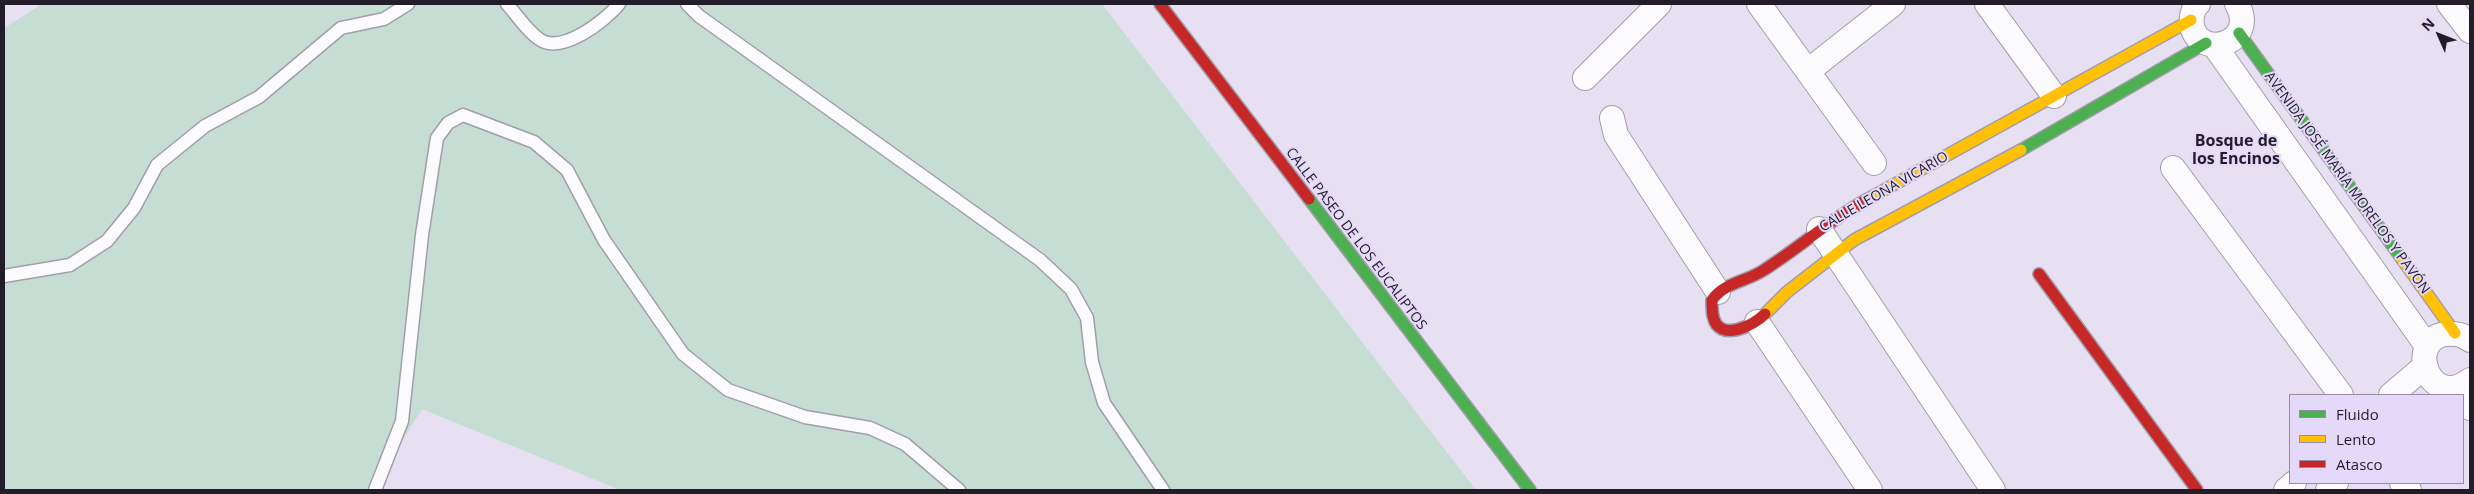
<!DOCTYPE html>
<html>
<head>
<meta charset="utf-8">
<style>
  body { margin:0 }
  #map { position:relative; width:2474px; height:494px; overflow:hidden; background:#e7e0f2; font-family:"Open Sans",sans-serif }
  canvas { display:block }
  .frame { position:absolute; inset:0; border:5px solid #221d29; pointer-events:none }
  .legend { position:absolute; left:2289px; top:394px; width:175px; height:90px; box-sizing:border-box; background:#e5d9f9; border:1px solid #978ea6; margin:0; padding:6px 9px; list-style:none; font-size:15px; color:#221d29 }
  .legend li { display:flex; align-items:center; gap:10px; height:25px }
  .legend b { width:25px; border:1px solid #978ea6 }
  .north { position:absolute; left:2414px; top:10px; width:50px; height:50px; -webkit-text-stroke:4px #e5d9f9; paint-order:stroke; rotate:314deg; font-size:14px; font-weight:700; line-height:20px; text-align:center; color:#221d29 }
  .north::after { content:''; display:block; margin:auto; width:18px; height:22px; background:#221d29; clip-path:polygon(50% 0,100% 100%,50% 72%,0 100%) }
</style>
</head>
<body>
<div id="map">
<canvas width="2474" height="494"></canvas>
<div class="frame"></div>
<ul class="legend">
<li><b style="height:6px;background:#4caf50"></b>Fluido</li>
<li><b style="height:6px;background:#ffc107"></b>Lento</li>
<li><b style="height:6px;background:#c62828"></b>Atasco</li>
</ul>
<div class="north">N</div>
</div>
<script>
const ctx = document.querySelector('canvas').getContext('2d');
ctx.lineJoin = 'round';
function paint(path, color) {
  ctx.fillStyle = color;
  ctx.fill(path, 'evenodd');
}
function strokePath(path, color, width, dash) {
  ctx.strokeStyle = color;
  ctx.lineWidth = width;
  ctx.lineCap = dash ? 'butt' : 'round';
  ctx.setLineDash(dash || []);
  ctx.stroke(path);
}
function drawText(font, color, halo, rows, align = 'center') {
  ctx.font = font + ' "Open Sans",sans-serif';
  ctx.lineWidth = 4;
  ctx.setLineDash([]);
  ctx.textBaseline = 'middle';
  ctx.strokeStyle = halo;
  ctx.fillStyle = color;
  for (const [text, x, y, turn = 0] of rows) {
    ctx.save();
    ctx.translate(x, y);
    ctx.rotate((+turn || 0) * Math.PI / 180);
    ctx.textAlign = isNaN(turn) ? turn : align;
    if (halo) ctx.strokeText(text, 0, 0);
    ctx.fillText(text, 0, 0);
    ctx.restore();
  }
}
paint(new Path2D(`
  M42 4H1102L1476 490H620L422 409 372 490H4V28Z`), '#c5ddd3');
const lane = new Path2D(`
  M507 4C517 15 527 31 539 39 561 55 604 22 619 4
  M687 4 699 16 1040 260 1071 289 1087 318 1092 362 1104 403 1163 490
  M4 276 70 265 107 241 134 208 157 165 205 126 259 97 341 28 384 19 408 4
  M375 490 402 421 422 235 437 138 448 123 463 115 534 142 567 170 604 240 683 354 728 390 805 417 870 428 905 444 959 490`);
const street = new Path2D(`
  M1759 4 1874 163
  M1987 4 2054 96
  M2198 4C2192 9 2191 19 2192 26 2200 61 2259 43 2237 4
  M2449 4 2470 31
  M2214 45 2427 346
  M1808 71 1893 4
  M1585 78 1659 4
  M1612 118 1616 135 1718 292
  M2173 168 2341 395
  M1819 229 1993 490
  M1757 322 1870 490
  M2470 340C2462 334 2455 333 2445 334 2405 341 2429 411 2470 380
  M2391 395 2424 367
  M2463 401 2470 408
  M2402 483 2409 490
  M2286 490 2294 483
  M2328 490 2336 483`);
const fast = new Path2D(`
  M2239 33 2402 259
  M2021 150 2206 43
  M1309 199 1530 490`);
const slow = new Path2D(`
  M1868 199 2191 20
  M2402 259 2455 333
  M1765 314 1787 292 1854 240 2021 150`);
const jam = new Path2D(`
  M1160 4 1309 199
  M2039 274 2197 490
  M1765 314C1754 325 1719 344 1713 316 1712 311 1712 305 1712 300 1725 282 1746 282 1764 270 1800 247 1831 219 1868 199`);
strokePath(lane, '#a39dab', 15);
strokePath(street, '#a39dab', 26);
strokePath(fast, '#a39dab', 14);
strokePath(slow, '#a39dab', 14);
strokePath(jam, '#a39dab', 14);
strokePath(lane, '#fbfafd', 12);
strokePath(street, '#fbfafd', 24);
strokePath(fast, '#4caf50', 11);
strokePath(slow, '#ffc107', 11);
strokePath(jam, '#c62828', 11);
drawText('14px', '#221d29', '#e5d9f9', [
  ["AVENIDA JOSÉ MARÍA MORELOS Y PAVÓN",2347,183,54],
  ["CALLE LEONA VICARIO",1884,192,-30],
  ["CALLE PASEO DE LOS EUCALIPTOS",1356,239,53]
]);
drawText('bold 16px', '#221d29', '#e5d9f9', [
  ["Bosque de",2236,141],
  ["los Encinos",2236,159]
]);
</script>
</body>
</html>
